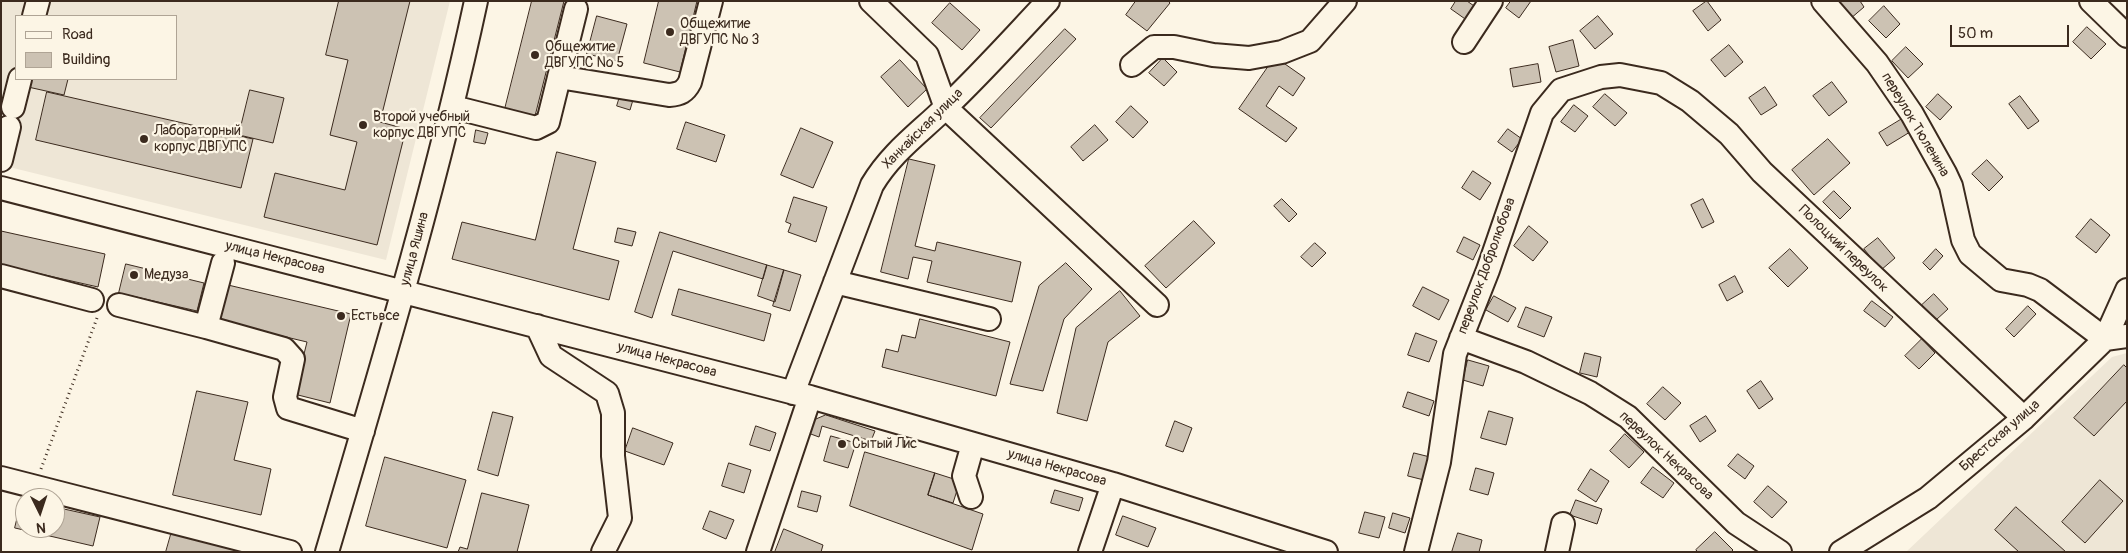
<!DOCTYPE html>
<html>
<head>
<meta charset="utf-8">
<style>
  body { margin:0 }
  #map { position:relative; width:2128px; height:553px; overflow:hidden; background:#fcf5e5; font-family:Pangolin,sans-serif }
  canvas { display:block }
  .frame { position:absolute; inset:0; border:2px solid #3b2a1e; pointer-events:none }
  .legend { position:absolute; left:15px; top:15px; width:162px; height:65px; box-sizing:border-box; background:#fcf5e5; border:1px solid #afa495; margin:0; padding:6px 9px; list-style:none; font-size:15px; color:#3b2a1e }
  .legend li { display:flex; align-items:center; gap:10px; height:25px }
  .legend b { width:25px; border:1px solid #afa495 }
  .north { position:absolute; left:15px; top:488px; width:50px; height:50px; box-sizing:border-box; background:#fcf5e5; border:1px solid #afa495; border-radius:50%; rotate:176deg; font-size:14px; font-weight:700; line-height:20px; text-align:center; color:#3b2a1e }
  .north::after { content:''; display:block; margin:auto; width:18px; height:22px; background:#3b2a1e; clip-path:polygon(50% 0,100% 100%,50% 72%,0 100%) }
  .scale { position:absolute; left:1950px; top:25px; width:119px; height:22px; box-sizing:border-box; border:2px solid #3b2a1e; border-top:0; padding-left:6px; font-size:15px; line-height:18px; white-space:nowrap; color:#3b2a1e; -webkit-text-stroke:4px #fcf5e5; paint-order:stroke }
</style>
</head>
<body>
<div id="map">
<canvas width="2128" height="553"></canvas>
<div class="frame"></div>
<ul class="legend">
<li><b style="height:6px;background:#fcf5e5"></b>Road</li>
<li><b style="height:14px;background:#ccc2b3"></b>Building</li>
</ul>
<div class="north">N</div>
<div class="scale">50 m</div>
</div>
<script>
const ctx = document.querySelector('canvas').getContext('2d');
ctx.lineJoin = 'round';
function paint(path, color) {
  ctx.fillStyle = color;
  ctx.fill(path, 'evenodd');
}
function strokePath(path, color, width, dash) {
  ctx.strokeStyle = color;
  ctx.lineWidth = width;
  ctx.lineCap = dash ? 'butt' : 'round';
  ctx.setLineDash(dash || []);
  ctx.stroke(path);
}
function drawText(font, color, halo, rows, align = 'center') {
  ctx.font = font + ' Pangolin,sans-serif';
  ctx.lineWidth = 4.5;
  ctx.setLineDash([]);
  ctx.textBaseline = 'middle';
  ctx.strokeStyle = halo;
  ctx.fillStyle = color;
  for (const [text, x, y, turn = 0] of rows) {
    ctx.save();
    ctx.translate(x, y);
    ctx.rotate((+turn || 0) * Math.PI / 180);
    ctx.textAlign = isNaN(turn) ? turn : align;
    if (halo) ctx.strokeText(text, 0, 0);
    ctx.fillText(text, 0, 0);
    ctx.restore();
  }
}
paint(new Path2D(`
  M1 1H450L386 260 1 165ZM16 16H176V79H16Z
  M2127 353V552H1906L2112 357Z`), '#eee6d6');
const building = new Path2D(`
  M339 1H410L380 122 406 129 377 245 264 217 275 173 345 190 357 142 330 135 348 60 326 55Z
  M532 1H564L535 116 505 109Z
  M659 1H697L680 72 644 63Z
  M1136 1H1168L1170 3 1147 31 1126 15Z
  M1456 1H1467L1477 8 1468 21 1451 9Z
  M1511 1H1531L1519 18 1506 8Z
  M1707 1 1721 20 1708 31 1693 11Z
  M1840 1H1860L1864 7 1850 19 1837 4Z
  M950 3 980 30 962 50 932 23Z
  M1884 6 1900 24 1886 38 1869 21Z
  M597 16 627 24 617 61 587 54Z
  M1598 16 1613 34 1595 49 1580 31Z
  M2087 27 2106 44 2091 59 2073 42Z
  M1065 29 1076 39 991 128 980 118Z
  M1573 40 1579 66 1556 72 1549 47Z
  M1729 45 1743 62 1725 77 1711 60Z
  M1906 47 1923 64 1908 78 1892 61Z
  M1275 57 1305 78 1293 96 1279 86 1266 106 1297 128 1286 142 1239 109Z
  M1163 58 1177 72 1164 86 1149 73Z
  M900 60 927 89 908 107 881 77Z
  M1538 64 1541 82 1513 87 1510 69Z
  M30 79H68L64 95 28 87Z
  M1832 82 1847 102 1829 116 1813 96Z
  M1765 87 1777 105 1761 115 1749 98Z
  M250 90 284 98 273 143 239 135Z
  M622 90 635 93 630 110 617 106Z
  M47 92 253 139 241 188 36 140Z
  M1605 94 1627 113 1615 126 1593 107Z
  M1938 94 1952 107 1940 120 1926 107Z
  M2020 96 2039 121 2028 129 2009 104Z
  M1574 105 1588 116 1575 132 1561 122Z
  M1131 106 1148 122 1133 138 1116 122Z
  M1902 119 1910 132 1887 146 1879 133Z
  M686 122 725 135 716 162 677 149Z
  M1095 125 1108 140 1083 161 1071 147Z
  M801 128 833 142 813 188 781 175Z
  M1508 129 1522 139 1512 152 1498 142Z
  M476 130 488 133 485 144 474 142Z
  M1828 139 1850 163 1814 195 1792 170Z
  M557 152 596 162 573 249 619 261 609 300 452 259 462 222 535 240Z
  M909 159 935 165 915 246 935 251 937 242 1021 262 1012 302 927 282 932 261 913 257 908 279 881 272Z
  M1987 160 2003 177 1989 191 1972 174Z
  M1473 171 1491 183 1480 200 1462 188Z
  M1834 191 1851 208 1840 219 1823 202Z
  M794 197 827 207 816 242 788 232 791 224 786 222Z
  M1282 199 1297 214 1289 222 1274 206Z
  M1703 199 1714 222 1702 228 1691 205Z
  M2091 219 2110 235 2096 253 2076 237Z
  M1194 221 1215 243 1166 288 1145 266Z
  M1529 226 1548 242 1533 261 1514 246Z
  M618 228 636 232 632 246 615 242Z
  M1 231 105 254 98 287 1 265Z
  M660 232 767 265 763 279 673 251 652 318 635 312Z
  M1464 237 1480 245 1473 260 1457 252Z
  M1878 238 1895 258 1881 270 1864 249Z
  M1315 243 1326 253 1312 267 1301 257Z
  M1790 249 1808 268 1788 287 1769 268Z
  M1936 249 1943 256 1930 270 1923 263Z
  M1066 263 1092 289 1064 319 1043 391 1010 384 1039 286Z
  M126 264 204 283 197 311 119 293Z
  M767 265 784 270 775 302 758 296Z
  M784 270 801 275 790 311 773 306Z
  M1735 276 1743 292 1727 301 1719 285Z
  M228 285 351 314 330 403 294 394 307 342 219 321Z
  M1423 287 1449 300 1439 320 1413 306Z
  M679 289 771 314 764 341 672 315Z
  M1120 291 1140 316 1108 342 1087 421 1057 413 1076 328Z
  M1934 294 1948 309 1936 320 1922 305Z
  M1494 296 1516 308 1508 322 1486 310Z
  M1872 301 1893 317 1885 327 1864 311Z
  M2028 306 2036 314 2014 337 2006 329Z
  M1526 307 1552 317 1544 337 1518 327Z
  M920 319 1010 342 996 396 882 367 886 349 898 352 902 335 915 338Z
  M1416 333 1437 341 1429 362 1408 355Z
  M1922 339 1935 353 1919 369 1905 356Z
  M1585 353 1601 357 1597 377 1580 373Z
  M1468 360 1489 366 1483 386 1463 380Z
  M2124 365 2127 368V401L2094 436 2074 418Z
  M1761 381 1773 399 1759 409 1747 391Z
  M1663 387 1681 403 1665 420 1647 404Z
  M197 391 248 402 234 460 271 469 261 515 173 495Z
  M1408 392 1434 401 1429 416 1403 407Z
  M1489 411 1513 418 1506 445 1481 438Z
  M493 412 513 417 498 476 478 470Z
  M826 415 875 431 871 441 822 426 819 437 808 433 812 421Z
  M1706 416 1716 431 1700 442 1690 426Z
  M1175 421 1192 428 1183 452 1166 446Z
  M756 426 776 433 770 451 750 445Z
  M633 428 673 443 664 465 625 451Z
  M1625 434 1644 452 1629 468 1610 451Z
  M831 436 856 443 848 468 824 461Z
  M865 452 935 473 928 495 983 514 972 550 850 506Z
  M1414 453 1430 457 1424 480 1408 476Z
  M1738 454 1754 466 1745 479 1728 466Z
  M385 457 466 480 447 548 366 526Z
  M729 463 751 470 744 493 722 486Z
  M1653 467 1674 483 1663 498 1641 483Z
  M1476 468 1494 473 1488 495 1470 490Z
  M1591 469 1609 481 1596 502 1578 490Z
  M935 473 960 481 953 503 928 495Z
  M2100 480 2123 501 2085 543 2062 522Z
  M1768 486 1787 502 1772 518 1754 502Z
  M1055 490 1083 498 1079 511 1051 503Z
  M802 491 821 496 817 512 798 507Z
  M482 493 529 505 517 552H458L460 547 467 549Z
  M22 499 25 500V528H55V507L100 517 93 546 15 528Z
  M1576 500 1602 509 1597 524 1570 515Z
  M2016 507 2066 552H2019L1995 530Z
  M710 511 734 520 726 539 703 529Z
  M1365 512 1385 517 1379 538 1359 533Z
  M1393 513 1410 518 1405 533 1389 528Z
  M1123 516 1156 528 1148 547 1116 535Z
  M784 529 823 545 821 552H775Z
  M172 531 254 552H166Z
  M1715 532 1733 550 1731 552H1698L1696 550Z
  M1458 533 1482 540 1479 552H1452Z`);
paint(building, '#ccc2b3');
strokePath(building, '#3b2a1e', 1);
const minor = new Path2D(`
  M871 1 927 55 946 108 1157 305
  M1823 1 1877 63 1912 114 1945 173 1951 186 1963 240 1970 254 2001 280 2028 285 2040 290 2105 339 2127 336
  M2091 1 2127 36
  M34 16 38 1
  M1464 42 1491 1
  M1132 65 1154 47H1174L1213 55 1249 58 1282 52 1310 41 1345 1
  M559 77 669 95C680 94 685 92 690 82L711 1
  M13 107 20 79
  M453 107 536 128 548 122 576 9
  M1 160 9 127
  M1 188 810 397 1113 484 1326 552
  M1 276 92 300
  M835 282 989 319
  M119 305 206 327 223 263
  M537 326 551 356 607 393 613 413V456L620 518 603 552
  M206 327 284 349 293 359 285 397 288 408 363 431
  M1461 338 1526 362 1590 393 1628 417 1736 523 1780 552
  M793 393 872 185C891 153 918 134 945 108 981 74 1014 37 1048 1
  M1 478 290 552
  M971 497 964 476 973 444
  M327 552C381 369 436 187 476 1
  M758 552 810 397
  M1090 552 1113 484
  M1416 552 1439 462 1455 354 1488 270 1542 113 1561 90 1601 77 1620 75 1661 83 1690 101 1729 134 1762 172 2024 418
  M1557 552 1563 524
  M1841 552 1928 498 2024 418 2105 339 2127 290`);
strokePath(minor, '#3b2a1e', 26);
strokePath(new Path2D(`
  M41 469 97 318`), '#3b2a1e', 3, [1, 4]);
strokePath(minor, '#fcf5e5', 22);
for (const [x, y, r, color] of [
  [670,32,5,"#3b2a1e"],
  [535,55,5,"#3b2a1e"],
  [363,125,5,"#3b2a1e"],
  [144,139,5,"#3b2a1e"],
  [134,275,5,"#3b2a1e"],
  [341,316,5,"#3b2a1e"],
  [842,444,5,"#3b2a1e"]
]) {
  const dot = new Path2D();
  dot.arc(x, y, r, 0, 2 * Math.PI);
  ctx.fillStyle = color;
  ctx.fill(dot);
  strokePath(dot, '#fcf5e5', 2);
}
drawText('14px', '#3b2a1e', '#fcf5e5', [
  ["Общежитие",680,24],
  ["ДВГУПС № 3",680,40],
  ["Общежитие",545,47],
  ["ДВГУПС № 5",545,63],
  ["Второй учебный",373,117],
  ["корпус ДВГУПС",373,133],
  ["Лабораторный",154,131],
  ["корпус ДВГУПС",154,147],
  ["Медуза",144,275],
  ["Естьвсе",351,316],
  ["Сытый Лис",852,444]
], 'left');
drawText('14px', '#3b2a1e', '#fcf5e5', [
  ["переулок Тюленина",1915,125,59],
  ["Ханкайская улица",923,129,-45],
  ["улица Яшина",415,249,-75],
  ["Полоцкий переулок",1843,249,44],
  ["улица Некрасова",275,258,14],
  ["переулок Добролюбова",1487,266,-70],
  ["улица Некрасова",667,360,15],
  ["Брестская улица",2000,436,-41],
  ["переулок Некрасова",1666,456,43],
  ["улица Некрасова",1057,468,16]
]);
</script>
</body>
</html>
